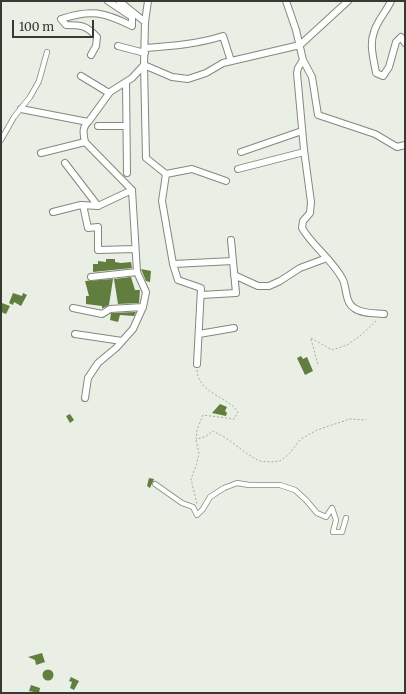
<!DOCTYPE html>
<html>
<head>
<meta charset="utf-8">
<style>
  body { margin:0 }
  #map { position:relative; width:406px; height:694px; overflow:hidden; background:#e9efe4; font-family:Merriweather,serif }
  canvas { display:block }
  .frame { position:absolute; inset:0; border:2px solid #363934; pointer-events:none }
  .scale { position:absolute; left:12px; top:20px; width:82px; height:18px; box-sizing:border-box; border:2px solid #363934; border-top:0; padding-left:5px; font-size:12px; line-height:14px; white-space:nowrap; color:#363934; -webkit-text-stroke:3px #e9efe4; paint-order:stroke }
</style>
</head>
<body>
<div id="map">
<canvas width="406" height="694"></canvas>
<div class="frame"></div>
<div class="scale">100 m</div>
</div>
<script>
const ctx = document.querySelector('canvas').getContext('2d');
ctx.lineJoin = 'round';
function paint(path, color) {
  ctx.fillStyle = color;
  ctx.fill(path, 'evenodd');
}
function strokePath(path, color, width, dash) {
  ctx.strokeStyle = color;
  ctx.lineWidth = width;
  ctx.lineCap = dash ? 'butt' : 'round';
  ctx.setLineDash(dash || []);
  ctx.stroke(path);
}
paint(new Path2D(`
  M106 259H115V262L121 263 131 262 132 268 93 272V264H98V261L106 262Z
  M141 269 151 271 150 282 146 281Z
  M131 277 135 290H140L139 303 118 304 114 279Z
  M113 279 109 305 103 308H102V306L86 304V296H89L85 281Z
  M13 293 22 296 23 293 27 295 21 306 14 302 13 305 9 303Z
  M2 303 10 306 6 314 1 312Z
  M136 312 134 316 120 315 118 322 110 320 111 313Z
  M301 356 303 359 307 357 313 371 305 375 297 358Z
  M220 404 227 407 225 411 227 413 226 416 212 413Z
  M70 414 74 420 70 423 66 416Z
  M149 478 154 479 150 488 147 486Z
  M42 653 45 662 36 665 35 660 28 657Z
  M42.5 675a5.5 5.5 0 1 1 11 0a5.5 5.5 0 1 1-11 0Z
  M71 677 79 681 74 690 70 688 72 682 69 681Z
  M31 685 40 688 39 693 29 691Z`), '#617e3f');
const pedestrian = new Path2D(`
  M1 140 14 117 30 97 39 81 47 52
  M155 484 182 503 193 507 197 515 203 509 210 497 224 488 237 483 249 485H280L295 490 306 500 317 513 326 517 332 508 336 520 333 532H342L346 518`);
const minor = new Path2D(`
  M119 1 145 22
  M286 1 296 30 303 60 298 68 297 73 304 150 311 202 310 213 303 221 302 228C313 247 333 260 343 280 347 289 345 302 354 308 362 314 374 313 384 314
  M391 1C386 12 377 21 374 32 369 45 374 60 376 73L383 76 389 67 396 42 401 37 405 43
  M118 46 145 53
  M145 48C171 46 198 44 223 36L231 61
  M91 55 96 46 97 37C86 25 81 25 66 25L61 19C91 9 104 12 132 26V17L108 1
  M303 60 312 77 318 115 375 134 397 147 405 145
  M81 76 109 93
  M126 82 127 173
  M21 109 88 122
  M98 126H126
  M241 152 302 131
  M41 153 85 142
  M65 163 98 206 132 190
  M238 169 304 152
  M166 174 192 169 226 181
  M83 205 88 228 98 227V250L135 249
  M53 212 81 205 98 206
  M173 264 233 261
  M234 275 258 286H269L280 281 300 268 327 258
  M91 277 137 272
  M201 295 236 293 231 240
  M73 308 102 314 110 309 143 307
  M75 334 122 341
  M199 334 234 328
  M197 364 201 288 178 280 173 264 162 201 166 174 146 158 144 65 172 77 188 79 206 73 223 63 300 45 348 1
  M85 398 88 378 98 363 116 348 133 329 143 307 146 292 137 272 132 190 85 142C83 133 82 127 89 121L110 92 132 78 144 65 145 22 148 1`);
strokePath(pedestrian, '#82887e', 6);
strokePath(minor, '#82887e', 8);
strokePath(new Path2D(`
  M311 338 332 350 347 345 360 336 377 320
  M311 339 318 365
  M197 370C198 393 227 396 238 412L234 419 203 415 197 430 196 439 205 437 213 431 226 438 249 455 259 461 270 462 280 461 288 455 301 439 317 430 350 419 366 420
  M196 440 199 453 196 466 191 479 197 504`), '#a7aca4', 1, [2, 2]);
strokePath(pedestrian, '#fff', 4.5);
strokePath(minor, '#fff', 6);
</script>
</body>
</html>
